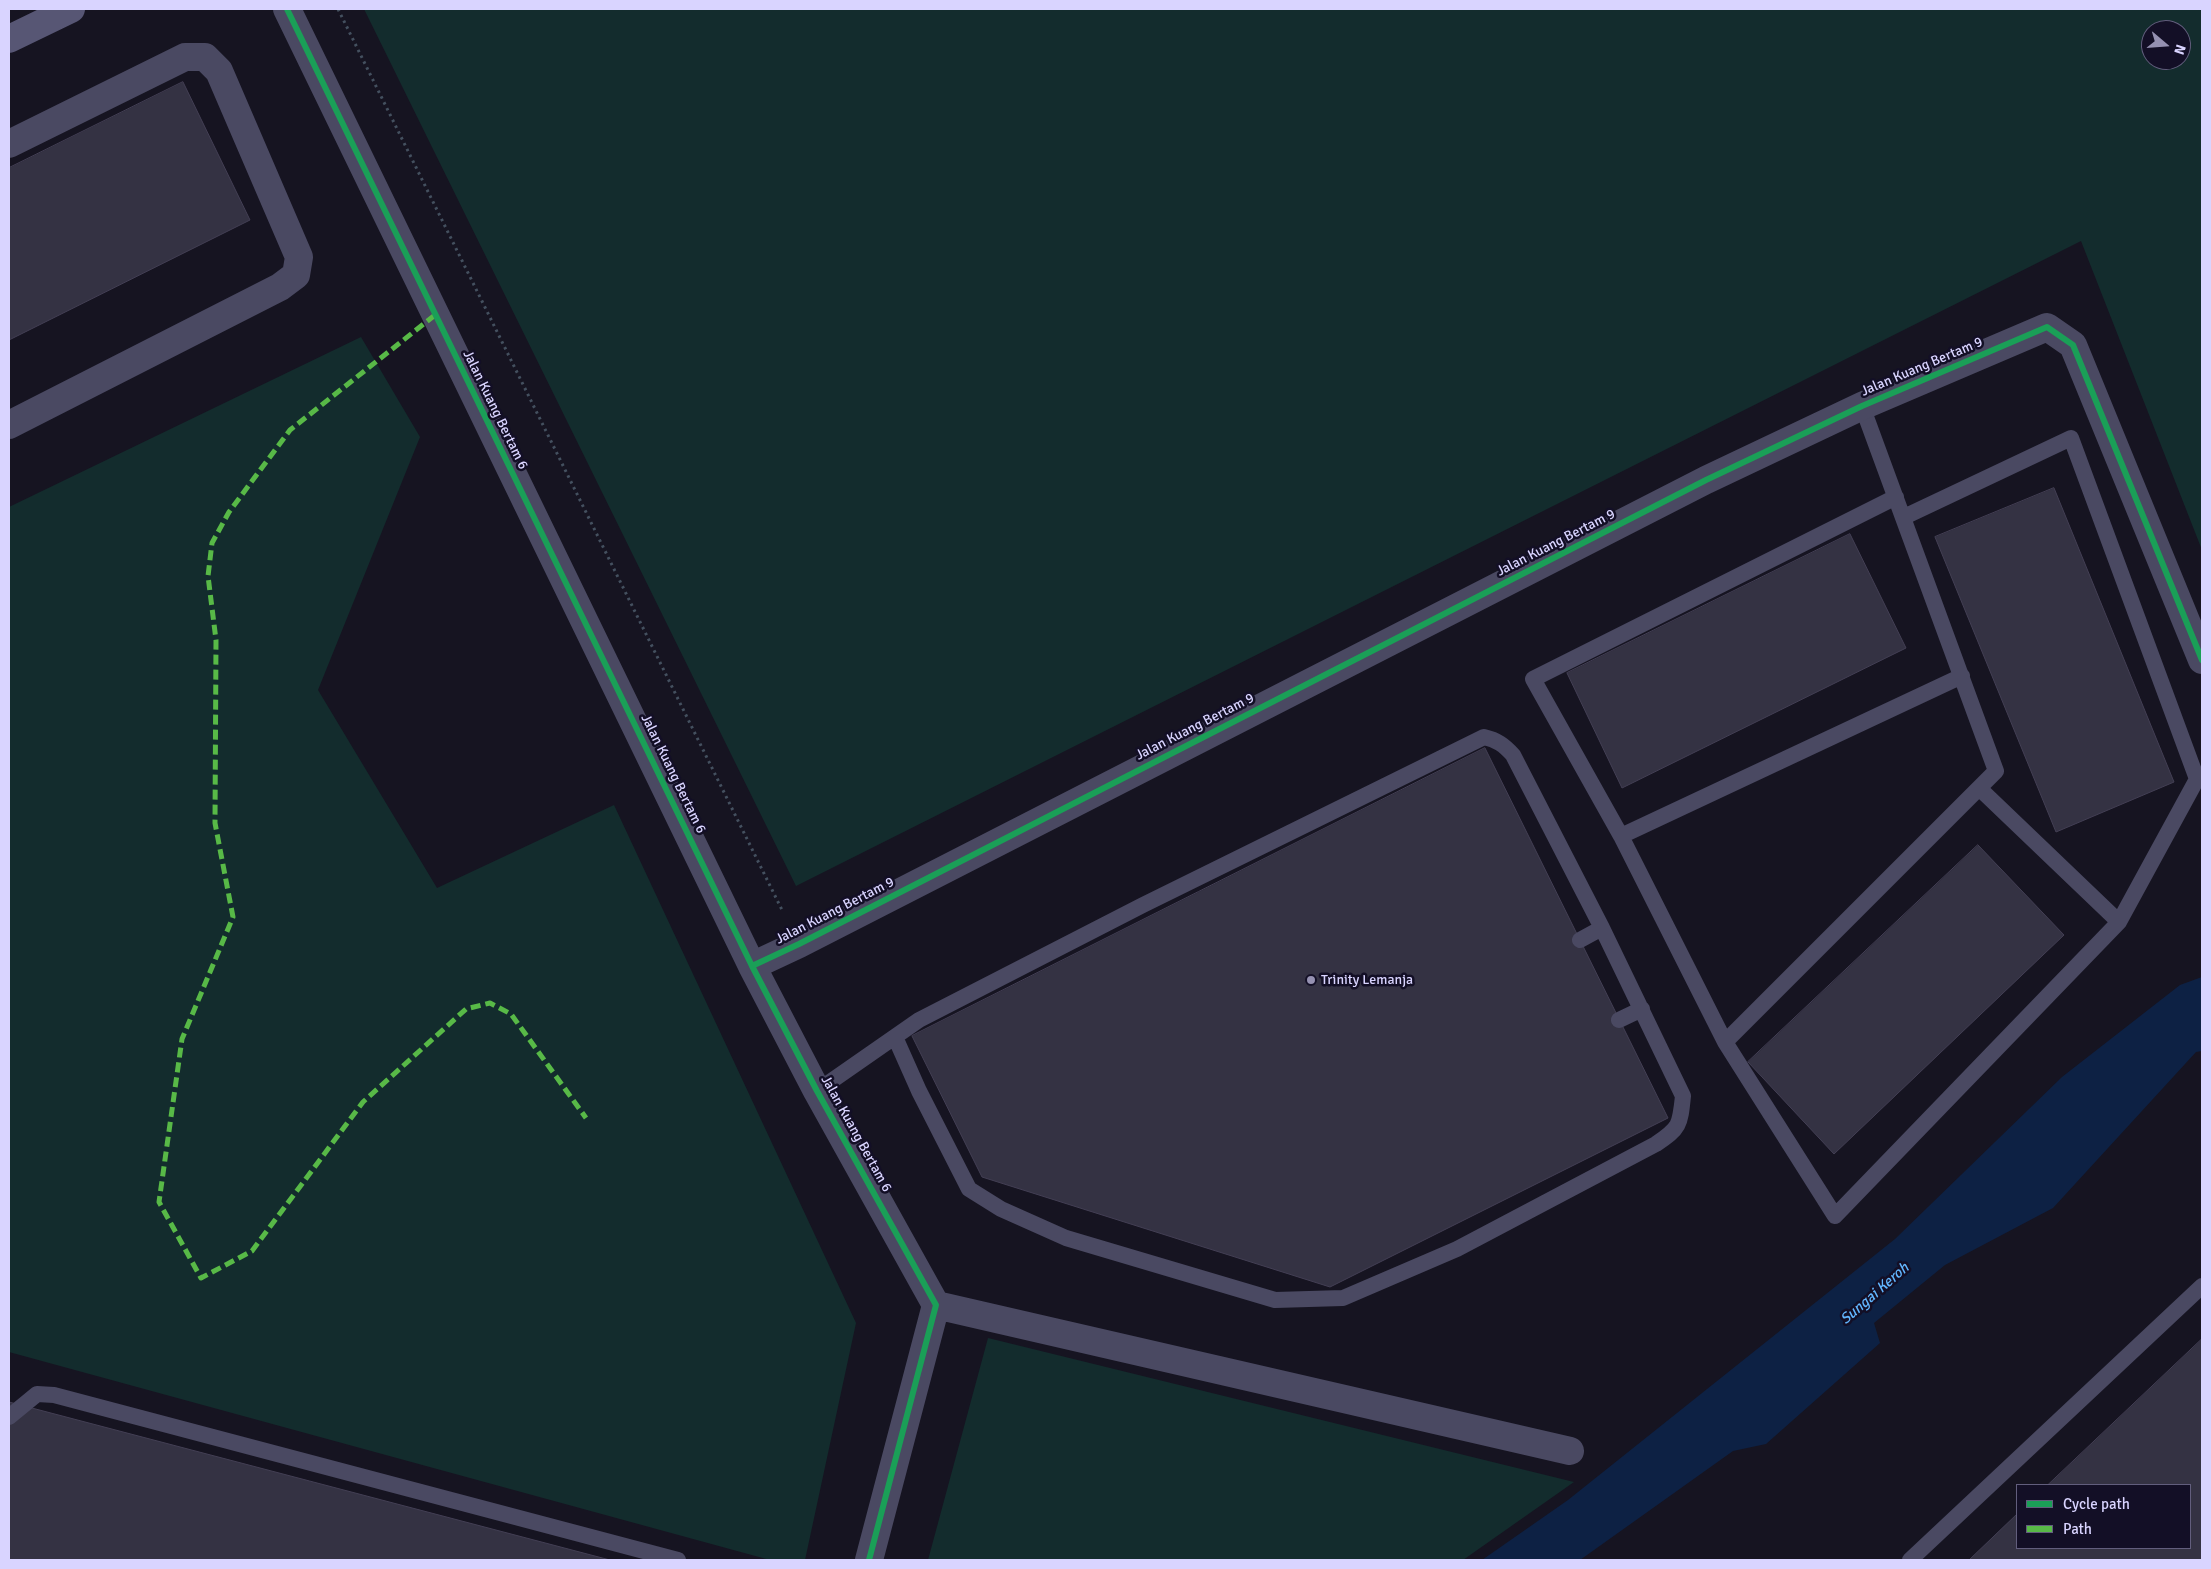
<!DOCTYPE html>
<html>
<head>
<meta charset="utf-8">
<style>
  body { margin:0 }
  #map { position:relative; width:2211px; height:1569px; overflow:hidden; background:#161421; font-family:Signika,sans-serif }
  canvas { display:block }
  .frame { position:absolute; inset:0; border:10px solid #d9d4ff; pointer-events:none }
  .legend { position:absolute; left:2016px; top:1484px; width:175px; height:65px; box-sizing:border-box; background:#130f26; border:1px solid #625e7d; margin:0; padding:6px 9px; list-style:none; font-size:15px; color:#d9d4ff }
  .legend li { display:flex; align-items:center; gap:10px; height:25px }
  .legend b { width:25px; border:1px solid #625e7d }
  .north { position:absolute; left:2141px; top:20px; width:50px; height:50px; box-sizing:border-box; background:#130f26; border:1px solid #625e7d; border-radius:50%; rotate:108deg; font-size:14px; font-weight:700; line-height:20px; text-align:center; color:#d9d4ff }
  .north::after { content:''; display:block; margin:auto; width:18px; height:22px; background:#9591b1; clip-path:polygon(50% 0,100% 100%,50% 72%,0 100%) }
</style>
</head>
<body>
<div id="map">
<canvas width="2211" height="1569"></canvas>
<div class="frame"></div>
<ul class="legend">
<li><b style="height:6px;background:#1a9f57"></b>Cycle path</li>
<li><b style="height:6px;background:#58b947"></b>Path</li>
</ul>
<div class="north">N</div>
</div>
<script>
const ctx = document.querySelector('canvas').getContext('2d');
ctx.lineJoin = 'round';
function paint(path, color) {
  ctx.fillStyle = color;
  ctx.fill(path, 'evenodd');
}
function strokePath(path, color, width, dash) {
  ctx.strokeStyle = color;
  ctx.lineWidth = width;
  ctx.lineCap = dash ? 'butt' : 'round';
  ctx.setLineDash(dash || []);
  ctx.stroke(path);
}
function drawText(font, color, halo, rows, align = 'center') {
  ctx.font = font + ' Signika,sans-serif';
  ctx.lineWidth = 5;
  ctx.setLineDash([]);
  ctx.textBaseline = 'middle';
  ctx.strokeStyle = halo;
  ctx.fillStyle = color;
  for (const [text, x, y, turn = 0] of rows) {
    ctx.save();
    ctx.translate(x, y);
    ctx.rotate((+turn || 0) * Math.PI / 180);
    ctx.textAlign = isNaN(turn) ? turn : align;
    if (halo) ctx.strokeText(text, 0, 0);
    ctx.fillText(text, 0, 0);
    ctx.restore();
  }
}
paint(new Path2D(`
  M364 9H2202V550L2081 241 796 886ZM2151 30H2181V60H2151Z
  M361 337 420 437 318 690 437 888 614 805 856 1323 805 1560H770L9 1352V507Z
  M988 1338 1574 1482 1463 1560H928Z`), '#132c2d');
paint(new Path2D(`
  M2202 977V1051L2196 1052 2053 1208 1945 1265 1874 1323 1880 1343 1766 1444 1733 1451 1580 1560H1482L1568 1500 1895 1239 2062 1077 2180 985Z`), '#0d2144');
const building = new Path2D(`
  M183 82 250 220 9 340V168Z
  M2054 488 2174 782 2056 832 1935 537Z
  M1850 534 1906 648 1622 788 1567 673Z
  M1485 748 1668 1118 1330 1287 982 1177 912 1036Z
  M1978 845 2064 935 1834 1154 1748 1062Z
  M2202 1339V1560H1969L2017 1514V1548H2190V1485H2048Z
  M9 1402 610 1560H9Z`);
paint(building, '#343243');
strokePath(building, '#433f54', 1);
strokePath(new Path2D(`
  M338 9 783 912`), '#44505f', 3, [2.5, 4]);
strokePath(new Path2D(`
  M1896 497 1533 679 1621 836 1725 1042 1835 1216 2119 922 2197 779 2071 438 1904 517
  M1979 788 2119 922
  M1621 836 1962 676
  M1580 940 1602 928
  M1619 1020 1642 1009
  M1725 1042 1996 771 1862 406
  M817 1091 919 1020 1143 905 1484 737C1497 740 1504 745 1513 755L1602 928 1683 1096C1680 1125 1680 1128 1656 1144L1457 1249 1343 1298 1275 1300 1066 1238 1001 1209 969 1189 919 1091 895 1037
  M9 1417 37 1394 54 1395 678 1560
  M1910 1560 2202 1286`), '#4a4962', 16);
strokePath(new Path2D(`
  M287 9 752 966 817 1091 936 1305 869 1560
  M9 144 185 57H205L219 71 299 257 296 275 280 287 9 425
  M752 966 799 944 1706 480 1862 406 2047 327 2073 345 2202 660
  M936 1305 1570 1451`), '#4a4962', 28);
strokePath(new Path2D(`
  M9 39 71 9`), '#575674', 28);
strokePath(new Path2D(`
  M435 315 290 430 229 512 212 543 208 576 216 640 215 823 233 917 182 1039 159 1202 201 1278 252 1251 363 1102 466 1009 490 1003 511 1014 586 1118`), '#58b947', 5, [10, 5]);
strokePath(new Path2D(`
  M287 9 752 966 817 1091 936 1305 869 1560
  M752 966 799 944 1706 480 1862 406 2047 327 2073 345 2202 660`), '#1a9f57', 6);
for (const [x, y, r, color] of [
  [1311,980,5,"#9591b1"]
]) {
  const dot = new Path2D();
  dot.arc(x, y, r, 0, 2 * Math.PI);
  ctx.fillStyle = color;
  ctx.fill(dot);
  strokePath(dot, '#130f26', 2);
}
drawText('14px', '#d9d4ff', '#130f26', [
  ["Jalan Kuang Bertam 9",1922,367,-23],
  ["Jalan Kuang Bertam 6",495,410,64],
  ["Jalan Kuang Bertam 9",1556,543,-27],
  ["Jalan Kuang Bertam 9",1195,727,-27],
  ["Jalan Kuang Bertam 6",673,774,64],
  ["Jalan Kuang Bertam 9",835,911,-27],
  ["Jalan Kuang Bertam 6",856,1134,61]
]);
drawText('14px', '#d9d4ff', '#130f26', [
  ["Trinity Lemanja",1321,980]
], 'left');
drawText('italic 15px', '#62b6ff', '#130f26', [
  ["Sungai Keroh",1875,1294,-41]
]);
</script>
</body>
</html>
